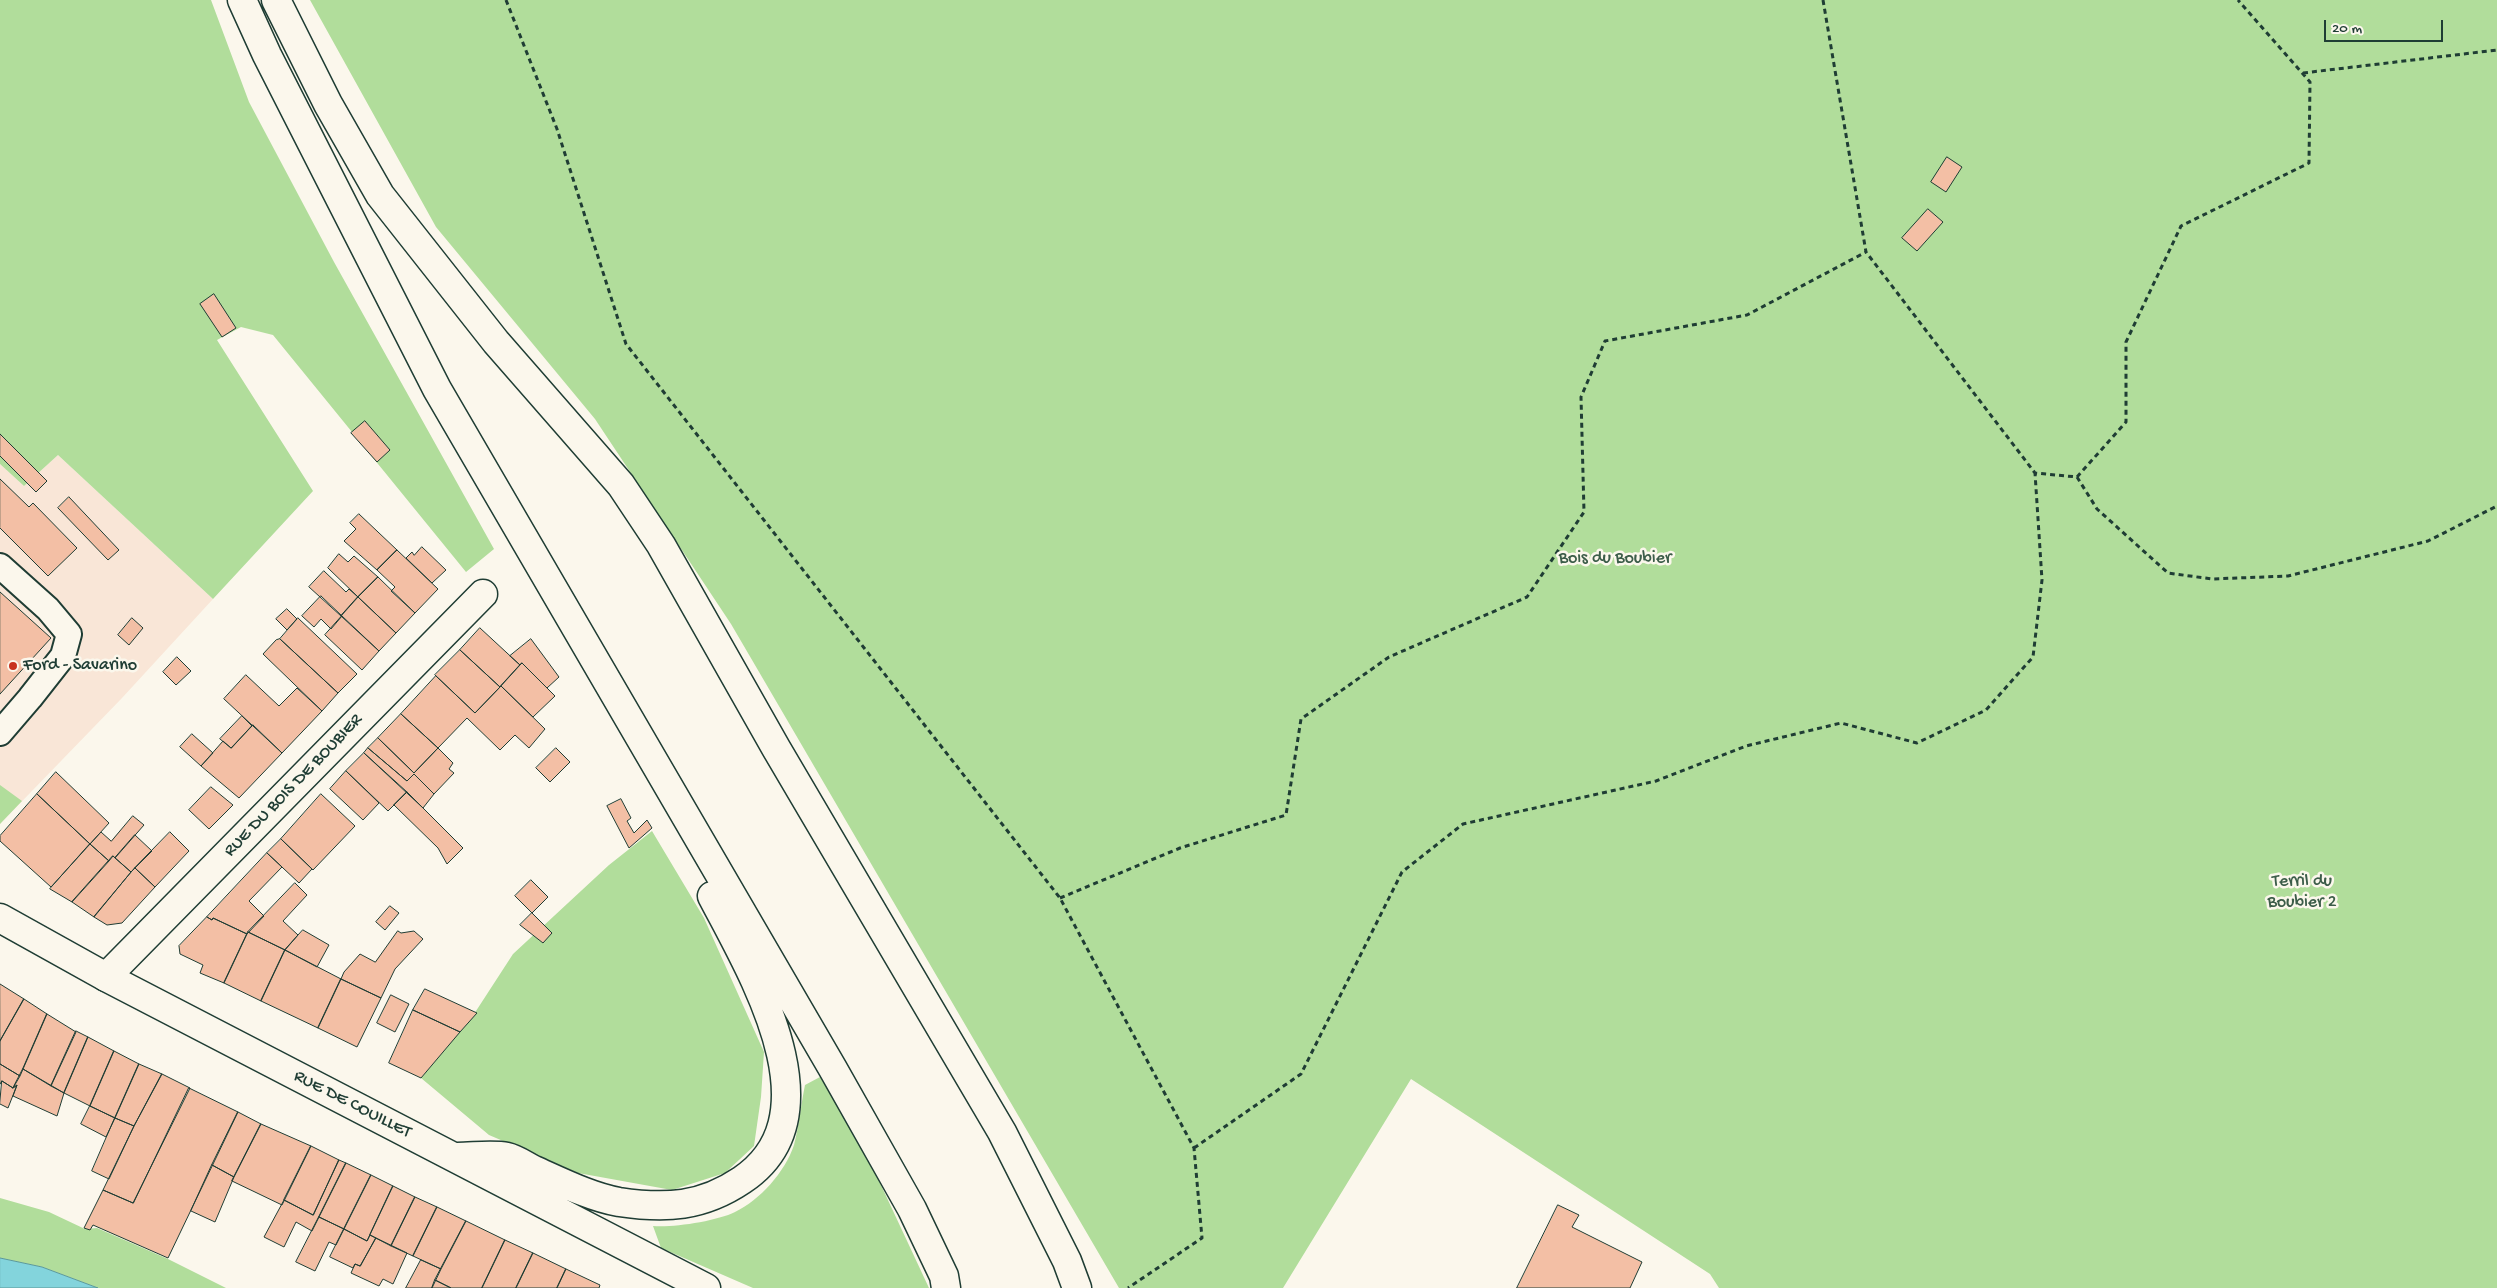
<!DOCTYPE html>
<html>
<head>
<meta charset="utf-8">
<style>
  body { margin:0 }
  #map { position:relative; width:2497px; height:1288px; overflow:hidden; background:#fbf7ec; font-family:"Gochi Hand",sans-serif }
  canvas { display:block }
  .scale { position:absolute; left:2324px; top:20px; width:119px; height:22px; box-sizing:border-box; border:2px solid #1f3d34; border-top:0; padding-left:6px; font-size:15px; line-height:18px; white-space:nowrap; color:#1f3d34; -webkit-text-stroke:4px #fbf7ec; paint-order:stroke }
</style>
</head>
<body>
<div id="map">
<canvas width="2497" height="1288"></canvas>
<div class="scale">20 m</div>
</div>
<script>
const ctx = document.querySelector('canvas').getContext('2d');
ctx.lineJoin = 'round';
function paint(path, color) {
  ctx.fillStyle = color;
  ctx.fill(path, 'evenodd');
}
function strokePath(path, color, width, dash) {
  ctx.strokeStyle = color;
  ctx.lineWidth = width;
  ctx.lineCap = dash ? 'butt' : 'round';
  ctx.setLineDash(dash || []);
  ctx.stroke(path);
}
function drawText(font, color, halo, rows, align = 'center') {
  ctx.font = font + ' "Gochi Hand",sans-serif';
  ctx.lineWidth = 5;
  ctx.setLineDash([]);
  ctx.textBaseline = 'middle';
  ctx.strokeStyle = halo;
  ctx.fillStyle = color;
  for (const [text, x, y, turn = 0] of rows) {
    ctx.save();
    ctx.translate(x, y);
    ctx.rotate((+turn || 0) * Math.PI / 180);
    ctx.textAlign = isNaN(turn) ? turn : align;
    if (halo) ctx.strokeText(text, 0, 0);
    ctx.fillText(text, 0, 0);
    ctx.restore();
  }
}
paint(new Path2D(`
  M58 455 213 599 122 698 0 824V464L24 486Z`), '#f9e6d7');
paint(new Path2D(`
  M0 0H211L249 102 334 262 494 549 466 572 273 335 241 327 217 340 313 491 213 599 58 455 24 486 0 464Z
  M310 0H2497V1288H1719L1710 1274 1411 1079 1283 1288H1119L731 624 595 419 436 227Z
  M0 785 22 801 0 824Z
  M652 831 704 918 764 1052 761 1097 754 1146 725 1173 672 1190 578 1173 489 1135 421 1078 476 1011 513 954 609 865Z
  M820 1077 866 1153 929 1288H753L661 1248 653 1226C672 1228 717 1221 735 1212 760 1200 785 1172 794 1145 799 1126 801 1104 805 1085Z
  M0 1198 49 1212 85 1229 97 1228 168 1259 226 1288H98L42 1267 0 1258Z`), '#b1dd9b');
const water = new Path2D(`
  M0 1258 42 1267 98 1288H0Z`);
paint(water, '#83d4dc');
strokePath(water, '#5b9899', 1);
const building = new Path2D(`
  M1947 157 1962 167 1946 192 1931 182Z
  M1928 209 1943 222 1917 251 1902 238Z
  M214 294 236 328 222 337 200 304Z
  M365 421 390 450 377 462 351 433Z
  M0 434 47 481 36 492 0 456Z
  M0 479 29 507 33 503 77 548 48 576 0 528Z
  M69 497 119 550 108 560 58 508Z
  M359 514 397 550 377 570 344 541 356 529 350 523Z
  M422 547 446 570 432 583 406 558 412 552 414 555Z
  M397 550 438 589 415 613 391 591 395 587 377 570Z
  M339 554 348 562 354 556 378 577 358 597 328 568Z
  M324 571 346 592 349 589 358 597 341 616 309 587Z
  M378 577 415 613 396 633 358 597Z
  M0 592 51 638 0 694Z
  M321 596 342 616 331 629 321 619 314 627 302 616Z
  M358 597 396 633 379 651 341 616Z
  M287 609 297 619 287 630 276 619Z
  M342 616 379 651 362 670 325 635Z
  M132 618 143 628 129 645 118 635Z
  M298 618 357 674 338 693 280 639Z
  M480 628 520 665 500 687 460 650Z
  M280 639 338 693 322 711 263 654 276 640Z
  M531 639 559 677 547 688 522 663 520 665 510 656Z
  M460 650 500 687 475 713 435 675Z
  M177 657 191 671 176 685 163 672Z
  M522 663 555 696 533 717 501 686Z
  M246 675 279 706 297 688 322 711 282 753 224 699Z
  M436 676 475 713 501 686 545 729 529 748 515 735 500 750 467 718 438 748 401 714Z
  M401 714 438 748 414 773 378 738Z
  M242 716 252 726 231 748 220 739Z
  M253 725 282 753 239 798 201 766 223 741 231 748Z
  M192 734 213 753 201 766 180 747Z
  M378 738 414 773 438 748 453 763 449 769 454 773 434 794 414 774 407 781 368 748Z
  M368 748 407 781 414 774 434 794 423 808 364 753Z
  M556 748 570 762 550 782 536 768Z
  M364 753 407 792 388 811 346 771Z
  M346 771 379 803 363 820 330 789Z
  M56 772 109 823 90 844 37 794Z
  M211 787 233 805 209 829 189 810Z
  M407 792 463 848 447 864 438 848 394 805Z
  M37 794 90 844 51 887 0 841V836Z
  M321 794 355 826 313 870 281 839Z
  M621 799 631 818 627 821 634 833 647 820 652 828 629 848 607 806Z
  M133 816 144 825 115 858 113 856 109 861 90 844 101 832 111 841Z
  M170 832 189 851 155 887 135 868Z
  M135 835 152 851 131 872 115 858Z
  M281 839 312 869 299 883 267 853Z
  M90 844 109 861 72 902 50 889Z
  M267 853 282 867 249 901 264 916 247 934 213 918 212 920 207 917Z
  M113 856 131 872 94 917 72 902Z
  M135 868 155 887 122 923 107 925 94 917Z
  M531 880 548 897 532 913 515 896Z
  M295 883 307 895 283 921 298 935 285 950 248 932Z
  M390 906 399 913 385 930 376 922Z
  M532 913 552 933 543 943 520 925Z
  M207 917 212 920 213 918 247 934 224 983 200 973 203 965 180 954 179 946Z
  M303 930 329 945 317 967 285 950Z
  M398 931 401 933 414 931 423 939 395 969 381 998 341 979 344 972 360 954 375 962Z
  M248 932 285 950 261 1001 224 983Z
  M285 950 341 979 318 1028 261 1001Z
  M341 979 381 998 357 1047 318 1028Z
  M0 984 24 999 0 1041Z
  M425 989 477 1013 460 1032 413 1010Z
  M391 995 409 1004 395 1032 377 1023Z
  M24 999 47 1014 20 1076 0 1064V1041Z
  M413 1010 460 1032 421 1078 389 1063Z
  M47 1014 76 1032 51 1086 23 1069Z
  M76 1031 88 1037 64 1093 51 1086Z
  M88 1037 114 1051 90 1106 64 1093Z
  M114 1051 139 1064 115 1118 90 1106Z
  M0 1064 20 1076 13 1088 2 1081 0 1084Z
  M139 1064 162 1074 134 1126 115 1118Z
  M23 1069 64 1093 57 1116 13 1096 17 1085 13 1088Z
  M162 1074 190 1088 133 1203 103 1190 134 1126Z
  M2 1081 13 1088 17 1085 8 1108 0 1104Z
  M189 1088 238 1112 168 1258 93 1225 90 1230 84 1228 103 1190 133 1203Z
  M90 1106 115 1118 106 1137 81 1124Z
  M238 1112 261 1124 234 1177 212 1165Z
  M115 1118 134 1126 109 1179 92 1171Z
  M261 1124 311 1146 282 1205 232 1181Z
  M311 1146 339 1160 313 1215 284 1200Z
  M339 1160 346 1163 312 1231 296 1222 284 1247 264 1237 284 1200 313 1215Z
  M346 1163 371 1175 344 1229 319 1217Z
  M212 1165 234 1177 215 1222 191 1211Z
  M371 1175 393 1186 367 1241 344 1229Z
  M393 1186 415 1197 391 1246 370 1235Z
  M415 1197 437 1207 413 1256 391 1246Z
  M1558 1205 1579 1215 1572 1227 1642 1262 1630 1288H1517Z
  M437 1207 466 1221 441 1269 413 1256Z
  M319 1217 344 1229 336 1245 329 1242 315 1271 296 1262Z
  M466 1221 505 1240 482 1288H451L435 1280Z
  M344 1229 367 1241 370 1235 376 1238 360 1266 355 1264 353 1268 330 1257Z
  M376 1238 407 1253 393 1284 383 1279 379 1286 351 1273 355 1264 360 1266Z
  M505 1240 533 1253 516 1288H482Z
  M533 1253 566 1269 557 1288H516Z
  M421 1260 441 1269 432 1288H406Z
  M566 1269 600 1285 599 1288H557Z
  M435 1280 451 1288H432Z`);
paint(building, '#f3bfa5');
strokePath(building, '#1f3d34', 1);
const service = new Path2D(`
  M0 566 48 609 69 634 63 656 30 698 0 733`);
const minor = new Path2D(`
  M106 977 483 594`);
const secondary = new Path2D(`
  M242 0 267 55 437 389 833 1069 912 1209 944 1276 946 1288
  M276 0 328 104 380 195 496 342 621 485 661 545 776 748 1002 1132 1067 1261 1077 1288
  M0 918 106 977 706 1288
  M457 1157C473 1157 492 1154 507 1157 516 1159 526 1166 534 1170 561 1182 591 1197 619 1202 666 1209 702 1207 742 1180 839 1115 751 971 712 896`);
strokePath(service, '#1f3d34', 28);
strokePath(minor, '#1f3d34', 31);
strokePath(secondary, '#1f3d34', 31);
strokePath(new Path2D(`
  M506 0 557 129 626 344 1060 898 1194 1148 1202 1238 1128 1288
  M1823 0 1866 252 2035 473 2077 477 2126 422V342L2181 226 2309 163 2310 82 2238 0
  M2303 73 2497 50
  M2077 477 2097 509 2168 573 2212 579 2288 576 2428 541 2497 506
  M1060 898 1180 848 1286 815 1301 719 1389 657 1527 597 1584 512 1581 397 1605 341 1747 315 1866 252
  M1194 1148 1301 1074 1402 872 1463 824 1656 781 1746 746 1841 723 1917 743 1986 710 2033 657 2042 580 2035 473`), '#1f3d34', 3, [5, 4]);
strokePath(service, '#fbf7ec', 24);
strokePath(minor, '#fbf7ec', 28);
strokePath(secondary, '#fbf7ec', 28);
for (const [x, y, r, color] of [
  [13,666,5,"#c8321e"]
]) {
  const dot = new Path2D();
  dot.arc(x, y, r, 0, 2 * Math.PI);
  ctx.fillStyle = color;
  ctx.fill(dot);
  strokePath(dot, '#fbf7ec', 2);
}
drawText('18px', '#3c5d49', '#fbf7ec', [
  ["Bois du Boubier",1615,559],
  ["Terril du",2302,882],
  ["Boubier 2",2302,903]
]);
drawText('18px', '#1f3d34', '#fbf7ec', [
  ["Ford - Savarino",23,666]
], 'left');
drawText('18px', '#1f3d34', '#fbf7ec', [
  ["RUE DU BOIS DE BOUBIER",294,786,-46],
  ["RUE DE COUILLET",352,1105,27]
]);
</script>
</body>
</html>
